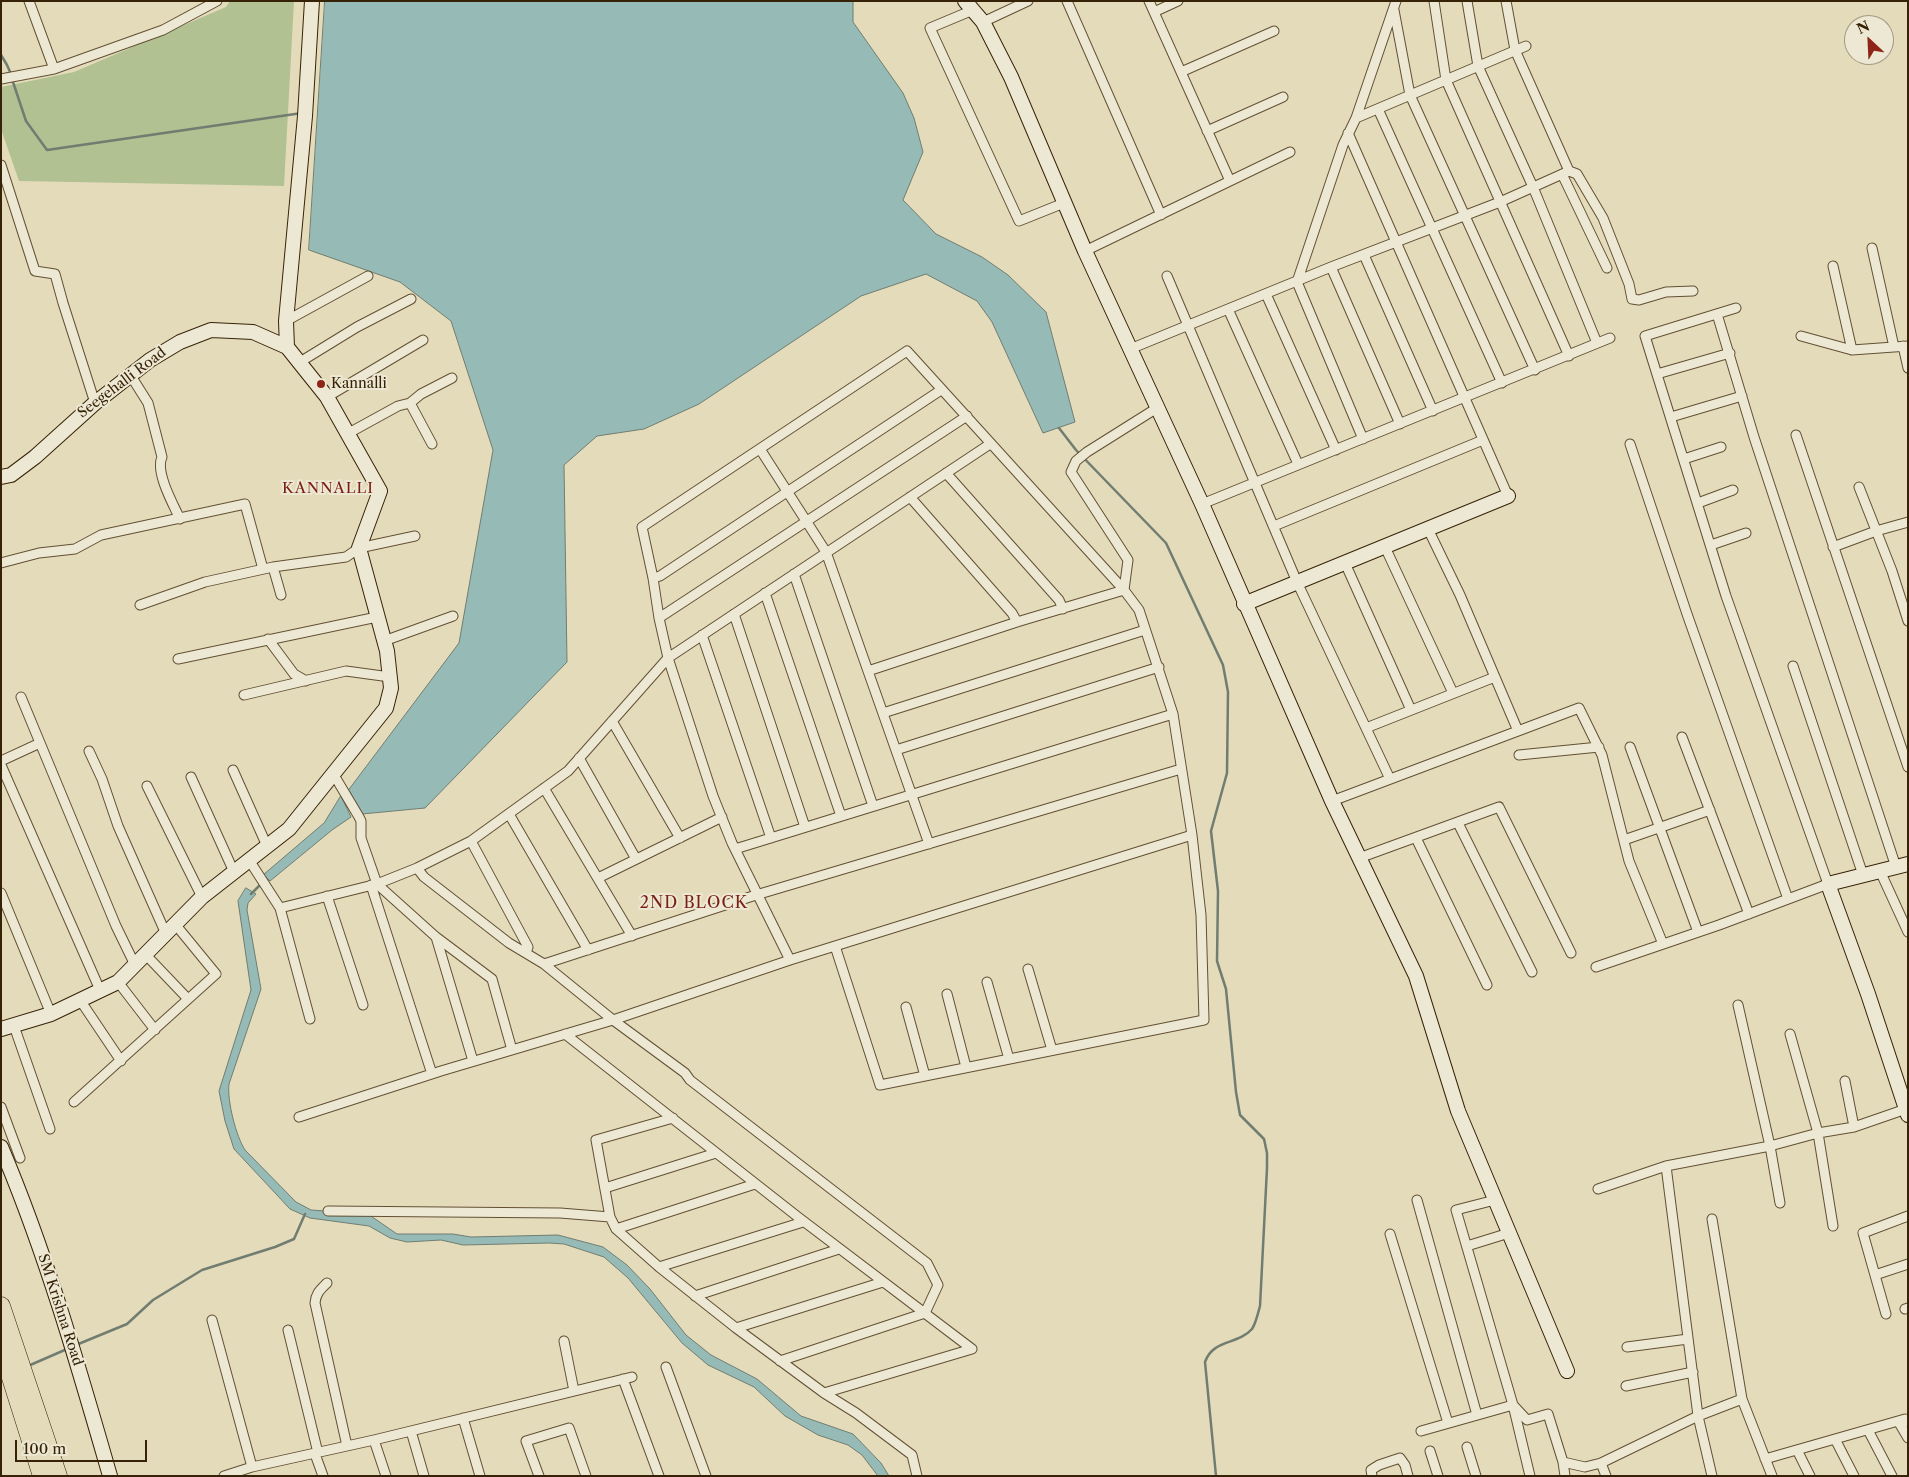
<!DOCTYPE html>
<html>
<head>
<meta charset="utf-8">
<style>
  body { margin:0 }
  #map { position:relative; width:1909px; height:1477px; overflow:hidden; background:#e4dbbb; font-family:"Libre Caslon Text",serif }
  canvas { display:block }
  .frame { position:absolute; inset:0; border:2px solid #362206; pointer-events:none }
  .north { position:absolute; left:1844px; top:15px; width:50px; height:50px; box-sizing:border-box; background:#ede8d3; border:1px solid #a49981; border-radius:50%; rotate:335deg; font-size:14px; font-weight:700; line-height:20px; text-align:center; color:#362206 }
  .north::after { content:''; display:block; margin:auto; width:18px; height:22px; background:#8f2418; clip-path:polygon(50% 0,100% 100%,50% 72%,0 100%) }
  .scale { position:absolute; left:15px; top:1440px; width:132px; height:22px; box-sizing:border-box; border:2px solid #362206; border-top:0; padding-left:6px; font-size:15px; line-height:18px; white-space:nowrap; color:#362206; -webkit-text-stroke:4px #ede8d3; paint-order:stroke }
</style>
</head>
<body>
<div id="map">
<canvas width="1909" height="1477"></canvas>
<div class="frame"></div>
<div class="north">N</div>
<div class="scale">100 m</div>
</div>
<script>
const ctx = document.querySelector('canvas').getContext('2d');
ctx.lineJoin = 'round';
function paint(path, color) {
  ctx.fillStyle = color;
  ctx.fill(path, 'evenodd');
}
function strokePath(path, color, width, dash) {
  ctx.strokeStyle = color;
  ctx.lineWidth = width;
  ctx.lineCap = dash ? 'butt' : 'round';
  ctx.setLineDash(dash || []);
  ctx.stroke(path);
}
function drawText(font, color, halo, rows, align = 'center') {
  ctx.font = font + ' "Libre Caslon Text",serif';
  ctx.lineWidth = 4;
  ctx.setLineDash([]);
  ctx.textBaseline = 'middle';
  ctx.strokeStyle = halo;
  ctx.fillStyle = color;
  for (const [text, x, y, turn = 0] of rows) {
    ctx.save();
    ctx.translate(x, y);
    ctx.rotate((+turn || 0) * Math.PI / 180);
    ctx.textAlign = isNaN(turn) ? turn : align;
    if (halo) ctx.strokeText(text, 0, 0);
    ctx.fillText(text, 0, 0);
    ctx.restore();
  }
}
paint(new Path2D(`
  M230 1H294L284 186 19 181 1 129V87L74 72 226 7Z`), '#b2c192');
const water = new Path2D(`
  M325 1H853V22L903 93 914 118 923 152 903 200 936 234 982 257 1008 275 1046 312 1075 422 1043 433 992 322 977 301 926 274 861 296 699 404 644 429 597 436 564 465 567 662 425 808 362 814 347 792 459 643 493 450 451 321 400 282 309 250Z
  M341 796 351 817 332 830 270 881 263 875 324 823Z
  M246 888 256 894 248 903 247 910 261 989 229 1084C227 1101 236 1136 245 1150L296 1202 311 1210 368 1214 397 1234H453L471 1237 558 1235 603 1247 627 1265 650 1289 686 1335 711 1355 757 1379 801 1416 853 1434 881 1463 889 1476H878L862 1455 848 1445 818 1435 785 1416 754 1387 708 1365 682 1343 628 1278 604 1257 564 1244 549 1243 463 1245 441 1240 407 1242 390 1238 369 1226 310 1218 290 1209 234 1149 225 1121 219 1091 251 990 238 901Z`);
paint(water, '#96bab6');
strokePath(water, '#707d70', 1);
strokePath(new Path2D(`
  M1 55 7 65 11 74
  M12 79 26 121 47 150 302 113
  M1059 428 1076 450 1166 543 1223 665 1228 692 1227 773 1211 831 1218 891 1217 961 1226 989 1236 1092 1240 1115 1264 1139 1267 1153V1168L1260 1306C1258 1313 1256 1323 1252 1329 1238 1345 1213 1339 1205 1362L1216 1476
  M251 894 261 884
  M76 1345 127 1324 153 1300 202 1270 275 1247 294 1239 305 1214
  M28 1366 67 1349`), '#707d70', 2.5);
const street = new Path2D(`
  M29 1 54 69
  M1067 1 1161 215
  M1149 1 1230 181
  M1434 1 1446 80 1569 356
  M1467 1 1478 66 1533 187 1597 343
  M1506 1 1515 50 1569 171
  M973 10 930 28 1019 221 1064 203
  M1394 10 1410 95 1535 370
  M1154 12 1178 1
  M983 22 1028 1
  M1181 72 1274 31
  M1 79 54 69 163 30 217 1
  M1378 109 1502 383
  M1356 118 1526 46
  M1207 131 1283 97
  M1348 133 1508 496
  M1 165 35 271 55 274 63 303 95 403
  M1562 174 1607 268
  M1872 248 1894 347
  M1085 251 1290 152
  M1364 255 1433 411
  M1833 266 1852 350
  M1331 267 1400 424
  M1167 276 1297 582 1390 779
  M1266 294 1336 450
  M1228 309 1298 464
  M1717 314 1754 437 1896 867
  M286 321 368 276
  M1801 336 1852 350 1908 346
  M1903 346 1908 368
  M1130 349 1331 267 1500 202 1569 171 1577 174 1603 218 1629 284 1632 299 1639 300 1666 292 1693 291
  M300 362 357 327 411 299
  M1657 374 1730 353
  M131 376 148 403 162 457C155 472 173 504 180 519
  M327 397 423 340
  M410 403 432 444
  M1671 417 1742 396
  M347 434 398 406 410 403 421 394 452 378
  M1796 435 1908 767
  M1363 439 1297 282 1343 145 1356 118 1396 1
  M1630 444 1687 614 1788 899
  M760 449 826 552 929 844
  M1684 459 1721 447
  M946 473 1059 600 1063 609
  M1859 487 1892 571 1908 621
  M910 497 1012 613 1017 622
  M1698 503 1733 490
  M1202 504 1610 338
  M1274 526 1483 440
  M1428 529 1460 595 1518 731
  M1711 545 1746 533
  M1385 547 1453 693
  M1833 547 1876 531 1908 522
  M1 563 39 553 75 549 101 535 245 504 263 569
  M1345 563 1411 710
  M273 567 281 595
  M794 574 873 806
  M653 578 660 576 941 390
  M765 593 841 816
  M140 605 205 582 273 567 346 557 359 548 415 536
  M734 614 805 827
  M659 618 967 416
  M702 635 771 838
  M268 639 294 674 306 681
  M384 641 453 616
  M178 659 377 617
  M1793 666 1863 875
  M868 671 1017 622 1124 590 1128 560 1071 472 1076 461 1087 452 1157 408
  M244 695 346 671 390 677
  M21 697 116 926 135 965
  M883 713 1145 630
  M612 721 680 838
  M1366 728 1495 677
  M1682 737 1749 914
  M1630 747 1698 932
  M896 750 1159 667
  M89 751 102 779 118 826 166 934
  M1519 755 1599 747
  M579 758 636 859
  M1 761 40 743
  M1 765 100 990
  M233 770 267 846
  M334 775 359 817 361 821V838L377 884 436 937 492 979 512 1050
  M191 777 234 872
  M147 786 202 897
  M544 788 632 936
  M1332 801 1579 708 1602 755 1629 861 1663 944
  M509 814 588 950
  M1458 823 1532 972
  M1416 838 1487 985
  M1624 840 1710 810
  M471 841 528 947 526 953
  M735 849 1173 714
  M1359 858 1499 807 1571 953
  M249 860 280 908 377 884 417 868 471 841 568 771 668 658 990 444
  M417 868 424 877 509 943 544 964 613 1020 685 1073 690 1080 927 1263 938 1285 925 1313 780 1361
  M1880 871 1908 932
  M598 878 722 817
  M371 885 432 1074
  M1 893 51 1014
  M327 896 363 1005
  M280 908 310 1019
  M436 937 473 1061
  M146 955 188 999
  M790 960 732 843 713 796 668 658 659 618 653 578 642 527 907 351 1124 590 1139 610 1173 714 1192 835 1201 915 1204 1020 880 1085 835 946
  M544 964 756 895 1181 769
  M1596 967 1719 925 1828 884 1726 596 1645 336 1736 308
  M1028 969 1052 1050
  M118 982 155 1030
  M987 982 1009 1059
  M947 994 966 1067
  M80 1000 121 1061
  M1738 1005 1770 1146 1780 1203
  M906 1007 925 1076
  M14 1026 50 1129
  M565 1034 798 1217 972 1349
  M1790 1034 1818 1133 1833 1226
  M1845 1081 1854 1127
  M74 1102 216 974 175 924
  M1 1107 20 1158
  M299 1117 441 1071 613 1020 790 960 1192 835
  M1666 1166 1698 1416 1712 1476
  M605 1188 716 1153
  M1598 1189 1666 1166 1770 1146 1818 1133 1854 1127 1906 1109
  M1417 1200 1477 1415
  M1495 1200 1456 1210 1513 1405 1530 1476
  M328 1211 560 1213 610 1217 616 1229 659 1267 736 1328 824 1393 856 1413 912 1455 917 1476
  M610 1217 596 1140 673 1118
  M1712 1219 1742 1399 1772 1476
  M616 1229 755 1184
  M1390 1234 1448 1423
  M1467 1246 1509 1233
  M659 1267 803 1222
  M1875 1275 1908 1264
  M327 1283C320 1290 316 1293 315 1303L347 1446
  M695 1296 839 1249
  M1905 1309 1908 1308
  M1886 1314 1863 1233 1908 1216
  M212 1320 252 1467
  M736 1328 883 1282
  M288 1330 318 1453
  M564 1341 574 1391
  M1627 1347 1688 1339
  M666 1367 706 1476
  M623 1379 659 1476
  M1626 1386 1693 1372
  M824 1393 972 1349
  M463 1418 480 1476
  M1898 1421 1908 1438
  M1868 1430 1892 1476
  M411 1431 424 1476
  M1421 1431 1513 1405 1527 1420 1548 1414 1563 1462 1585 1467 1601 1463 1698 1416 1742 1399
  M1835 1439 1854 1476
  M374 1440 386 1476
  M1467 1447 1476 1476
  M1797 1450 1810 1476
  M1430 1451 1438 1476
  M315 1454 323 1476
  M1765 1459 1905 1419 1908 1422
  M1563 1462 1565 1476
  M1601 1463 1606 1476
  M224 1476 252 1467 374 1440 632 1377
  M539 1476 526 1441 569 1428 586 1476
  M1372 1476 1371 1470 1379 1465 1400 1458 1405 1465 1408 1476`);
const secondary = new Path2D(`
  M965 1 983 22 1011 77 1085 251 1202 504 1332 801 1416 976 1458 1111 1567 1371
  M1 477 11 475 35 457 95 403 150 360 180 342 211 330 253 332 287 347
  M1244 604 1508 496
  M1908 864 1828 884 1868 994 1908 1115
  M1 1029 51 1014 118 982 202 897 289 829 386 708 391 688 387 651 359 548 380 491 327 397 287 347 286 321 305 116 312 1
  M1 1147C46 1253 78 1365 110 1476`);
const highway = new Path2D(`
  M1 1306 58 1476
  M1 1346 42 1476`);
strokePath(street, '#625033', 11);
strokePath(secondary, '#362206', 16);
strokePath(highway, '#362206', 19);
strokePath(street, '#ede8d3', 9);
strokePath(secondary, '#ede8d3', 14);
strokePath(highway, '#e4dbbb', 18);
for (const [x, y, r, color] of [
  [321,384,5,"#8f2418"]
]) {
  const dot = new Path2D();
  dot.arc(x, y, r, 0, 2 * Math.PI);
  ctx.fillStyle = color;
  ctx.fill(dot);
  strokePath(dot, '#ede8d3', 2);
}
drawText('14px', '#362206', '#ede8d3', [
  ["Seegehalli Road",122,383,-37],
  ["SM Krishna Road",60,1310,72]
]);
drawText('14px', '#362206', '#ede8d3', [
  ["Kannalli",331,384]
], 'left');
ctx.letterSpacing = '1px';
drawText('15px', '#7a1f14', '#ede8d3', [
  ["KANNALLI",328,489]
]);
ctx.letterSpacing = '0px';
ctx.letterSpacing = '1px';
drawText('16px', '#7a1f14', '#ede8d3', [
  ["2ND BLOCK",694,903]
]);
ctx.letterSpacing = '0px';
</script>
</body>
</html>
